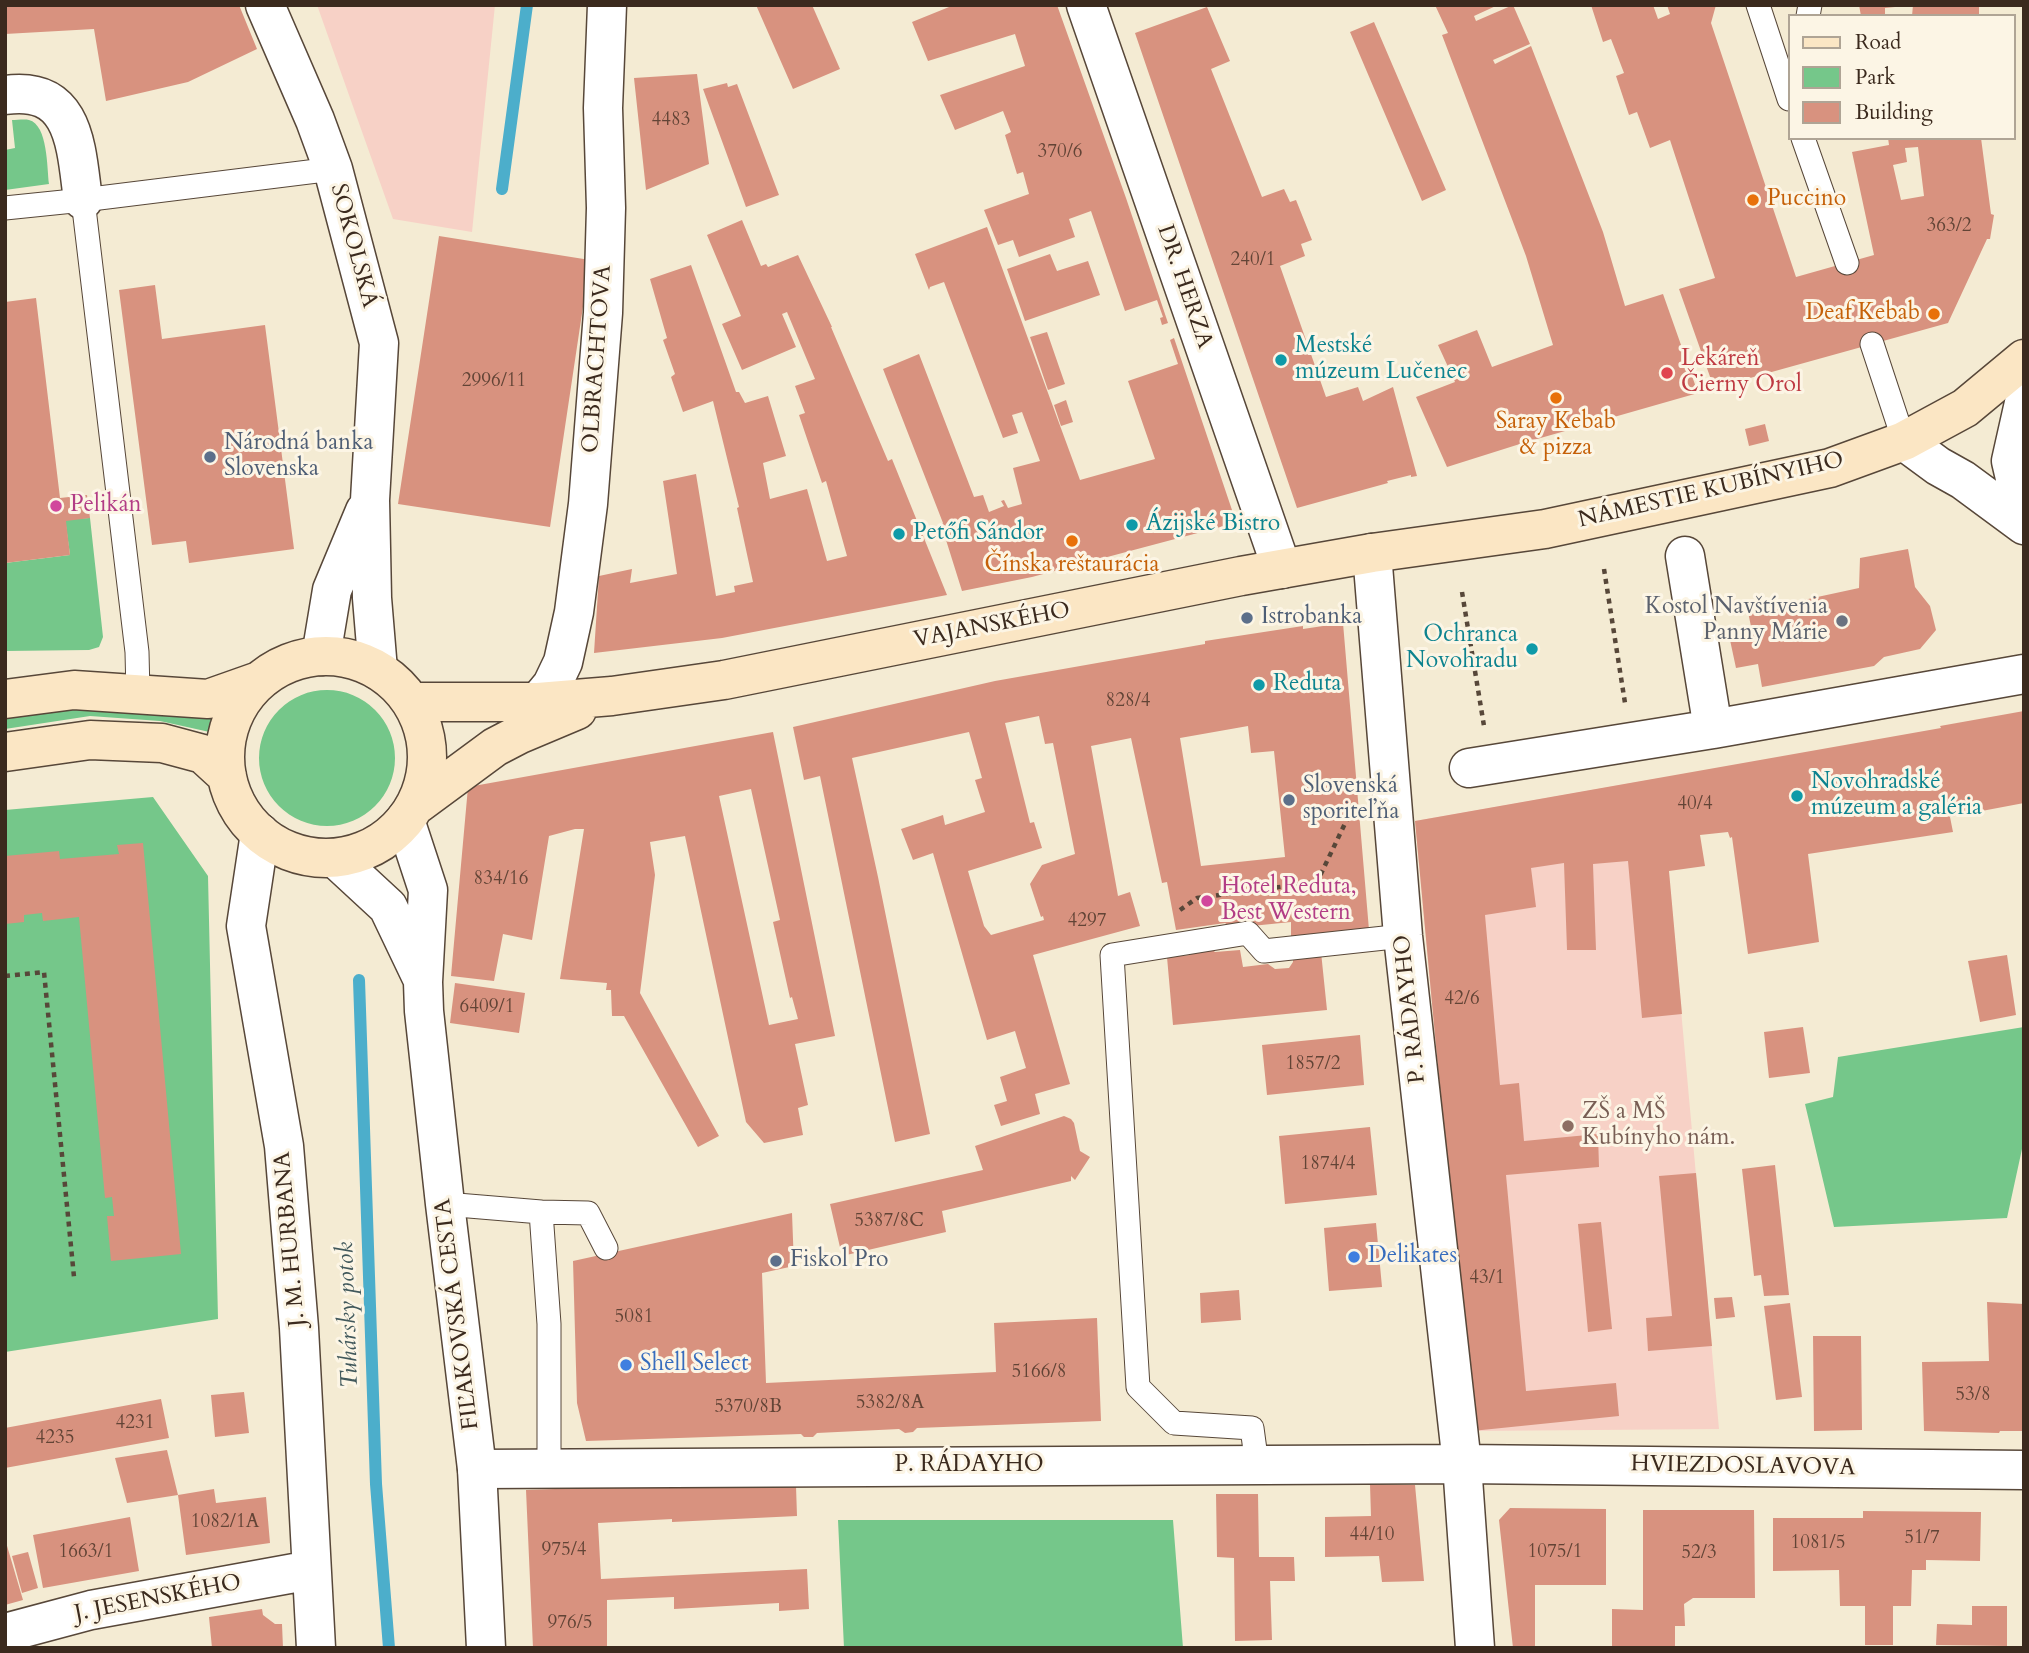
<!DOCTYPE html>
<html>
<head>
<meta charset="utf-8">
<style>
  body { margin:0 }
  #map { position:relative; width:2029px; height:1653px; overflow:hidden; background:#f4ebd3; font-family:Cardo,serif }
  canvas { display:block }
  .frame { position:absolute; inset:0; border:7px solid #3b2a1e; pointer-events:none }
  .legend { position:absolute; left:1788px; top:14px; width:228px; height:126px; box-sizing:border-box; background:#fcf5e5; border:2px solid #afa495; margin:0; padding:9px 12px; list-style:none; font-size:21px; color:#3b2a1e }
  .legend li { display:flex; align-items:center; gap:14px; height:35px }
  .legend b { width:35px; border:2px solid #afa495 }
</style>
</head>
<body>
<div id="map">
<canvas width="2029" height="1653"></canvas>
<div class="frame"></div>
<ul class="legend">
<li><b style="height:9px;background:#fbe6c4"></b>Road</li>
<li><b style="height:19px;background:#75c78a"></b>Park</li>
<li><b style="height:19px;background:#d8927f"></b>Building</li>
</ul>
</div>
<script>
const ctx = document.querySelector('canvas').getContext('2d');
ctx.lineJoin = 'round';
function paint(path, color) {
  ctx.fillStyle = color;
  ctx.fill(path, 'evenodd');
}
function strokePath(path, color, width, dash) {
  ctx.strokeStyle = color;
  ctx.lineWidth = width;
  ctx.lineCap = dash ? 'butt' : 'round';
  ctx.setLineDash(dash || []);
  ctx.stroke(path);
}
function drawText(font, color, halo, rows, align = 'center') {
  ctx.font = font + ' Cardo,serif';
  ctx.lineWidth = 6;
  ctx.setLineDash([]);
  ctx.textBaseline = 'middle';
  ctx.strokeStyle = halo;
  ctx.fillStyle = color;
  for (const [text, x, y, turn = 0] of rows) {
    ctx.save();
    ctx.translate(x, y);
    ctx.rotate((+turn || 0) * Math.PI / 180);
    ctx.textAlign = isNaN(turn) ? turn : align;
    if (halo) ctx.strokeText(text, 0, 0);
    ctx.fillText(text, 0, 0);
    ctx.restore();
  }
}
paint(new Path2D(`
  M317 5H495L472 232 393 219Z
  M1660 778 1719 1429 1472 1431 1415 821Z`), '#f7d1c6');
paint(new Path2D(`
  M12 120C17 120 25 119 29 120 48 125 47 168 49 184L5 190V150L15 148Z
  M90 518 103 637 99 647 89 650 5 651V563L70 555 65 519Z
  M259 758a68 68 0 1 1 136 0a68 68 0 1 1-136 0Z
  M89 704 163 709 220 721 214 733 160 721 90 716 5 729V717Z
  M153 797 208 876 218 1319 5 1352V810Z
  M2024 1027V1149H2022L2007 1218 1834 1227 1805 1104 1833 1097 1838 1057Z
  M838 1520H1173L1183 1648H844Z`), '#75c78a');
strokePath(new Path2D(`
  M502 189 527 5
  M359 980 376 1484 389 1648`), '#4caecb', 12);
paint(new Path2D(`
  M5 5H239L257 49 188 82 106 101 94 29 5 34Z
  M756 5H812L840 69 793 89Z
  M954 5H1057L1126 198 1168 323 1162 325 1160 318 1163 317 1157 300 1125 311 1091 211 1069 219 1075 237 1019 257 1013 240 998 245 984 210 1029 194 1023 172 1017 174 1005 135 1011 132 1003 111 955 130 940 95 1025 66 1015 34 928 61 912 22Z
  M1435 5H1498L1474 16 1476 21 1513 5 1530 44 1493 60 1495 64 1531 46 1603 232 1625 306 1663 294 1698 393 1523 443 1447 467 1416 397 1455 382 1438 345 1477 330 1492 367 1553 345 1526 256 1442 35 1448 33Z
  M1591 5H1653L1658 19 1670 14 1667 5H1716L1711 23 1796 277 1874 255 1852 152 1889 145 1888 138H1981L1991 214 1994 215 1990 239H1987L1948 323 1714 388 1679 289 1715 278 1670 140 1650 148 1637 112 1629 115 1616 76 1624 73 1611 39 1603 42ZM1918 147 1924 196 1901 200 1893 165 1907 162 1905 148Z
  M1859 5H1895V7L1885 8V16H1861Z
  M1913 5H1979V16H1912Z
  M1207 7 1230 61 1211 69 1262 197 1284 189 1290 202 1296 200 1312 240 1301 244 1305 256 1280 266 1326 397 1358 387 1363 401 1393 387 1417 476 1411 477V475L1387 481 1388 483 1297 508 1135 33Z
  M1374 22 1446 190 1422 201 1350 32Z
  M697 74 709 164 646 190 634 78Z
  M727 83 728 87 737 84 779 195 746 207 703 89Z
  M742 220 761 266 766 264 768 267 798 255 832 327H831L888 461 892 459 947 595 722 638 594 653 599 576 632 569 630 583 677 574 663 481 696 474 716 596 735 592 734 586 753 582 737 508 739 507 713 401 683 412 671 377 675 374 663 340 667 338 650 279 691 265 736 392H739L745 403 768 396 786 456 763 463 770 499 807 489 827 561 847 556 826 481 822 483 799 415 805 413 795 386 815 379 787 312 782 314 796 347 742 370 722 324 741 316 707 235Z
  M987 227 1080 480 1155 459 1128 381 1178 364 1170 340 1174 338 1232 510 1224 526 1032 577 962 591 941 524 943 523 883 369 919 354 974 497 983 495 989 512 1004 506 1001 501 1004 500 1008 508 1022 504 1013 468 1040 461 1022 412 1012 415 1018 433 1003 438 944 282 930 287 929 290 915 254Z
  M439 236 590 260 550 527 398 504Z
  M1050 254 1057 271 1088 261 1100 295 1025 321 1007 269Z
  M155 285 162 339 265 325 294 549 189 563 186 541 152 545 119 290Z
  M36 298 60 498 87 495 90 518 66 521 70 555 5 563V302Z
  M1047 332 1065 384 1048 390 1030 337Z
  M1066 400 1073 422 1061 426 1054 405Z
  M1765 424 1769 441 1749 446 1745 429Z
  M1908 549 1915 587 1930 606 1936 630 1920 649 1884 657 1874 666 1762 687 1758 664 1736 668 1730 640 1753 636 1748 612 1859 588 1860 558Z
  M1343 623 1369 930 1291 937V922L1232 928 1225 923 1176 930 1167 882 1162 883 1131 738 1091 746 1118 896 1130 892 1140 926 1033 955 1070 1084 1035 1094 1040 1114 1001 1126 994 1105 1007 1101 1000 1077 1026 1068 1015 1031 987 1040 933 853 913 860 901 829 943 815 945 825 985 812 975 780 982 778 969 732 852 758 878 877 930 1134 895 1142 820 776 804 780 793 727 995 681 1205 644V641L1303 626V629ZM1039 716 1045 744 1053 743 1075 854 1042 865 1030 884 1041 917 1043 916 1044 920 991 935 984 926 968 871 1042 848 1034 822 1030 823 1005 723ZM1248 726 1251 753 1274 751 1285 857 1201 866 1180 738Z
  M2024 711V803L1950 817 1953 832 1808 854 1819 942 1748 954 1732 837 1730 838 1728 832 1700 835 1705 866 1669 871 1682 1014 1642 1018 1628 861 1593 864 1596 950H1567L1564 863 1531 868 1536 907 1485 915 1500 1085 1519 1083 1524 1141 1598 1134 1599 1167 1506 1175 1526 1391 1616 1383 1619 1416 1472 1431 1415 821 1941 728 1940 726Z
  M773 732 835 1036 795 1044 808 1105 798 1108 803 1135 764 1143 746 1122 685 836 650 842 655 875 640 993 719 1136 698 1147 624 1016H612L611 990H606L607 983 560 979 584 829H575L549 836 532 940 503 934 494 981 451 976 468 787ZM751 789 780 920 773 922 790 998 792 997 798 1019 769 1025 719 796Z
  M143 843 181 1254 111 1261 107 1216H114L112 1197 105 1198 79 917 43 921 42 913 24 915V922L5 924V856L59 851 60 859 119 854 117 845Z
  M1206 944 1215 952 1240 950 1243 967 1268 964 1275 969 1289 968 1293 962V956L1321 952 1327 1010 1173 1025 1167 957 1190 955 1197 945Z
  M2007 955 2016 1015 1980 1022 1968 961Z
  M455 983 525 993 519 1033 450 1023Z
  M1803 1027 1810 1073 1769 1078 1764 1032Z
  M1360 1035 1364 1085 1267 1095 1262 1045Z
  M1064 1116 1071 1119 1074 1123 1080 1151 1090 1157 1075 1180 1071 1176V1181L942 1211 946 1232 842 1256 830 1204 983 1170 975 1146Z
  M1370 1127 1377 1195 1285 1204 1279 1136Z
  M1775 1165 1789 1295 1764 1296 1761 1275 1754 1276 1742 1169Z
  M1696 1173 1712 1346 1648 1351 1646 1318 1672 1316 1659 1176Z
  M792 1213 794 1266 762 1273 766 1383 996 1372 994 1323 1097 1318 1101 1421 917 1428 913 1432 905 1433 899 1429 817 1433 813 1437H804L801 1434 586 1441 577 1403 573 1261Z
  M1601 1222 1612 1329 1588 1332 1578 1224Z
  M1376 1223 1382 1287 1329 1291 1324 1228Z
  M1239 1290 1241 1320 1201 1323 1200 1293Z
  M1732 1297 1735 1317 1716 1319 1714 1298Z
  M1987 1302 2024 1304V1431H2000L1999 1433 1924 1431 1922 1362 1989 1361Z
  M1790 1303 1802 1397 1776 1400 1764 1306Z
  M1813 1336H1861L1862 1430 1814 1431Z
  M244 1392 249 1433 215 1437 211 1395Z
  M161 1399 169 1438 5 1468V1428Z
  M167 1450 178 1495 127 1503 115 1458Z
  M1370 1484 1415 1485 1424 1581 1382 1582 1379 1556 1325 1557V1517L1371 1516Z
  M670 1485 796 1486 797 1516 672 1522V1519L598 1523 601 1579 807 1569 809 1609 779 1611V1603L674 1609V1597L607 1600V1648H533L526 1490Z
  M214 1489 216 1503 266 1497 270 1543 186 1555 178 1495Z
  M1216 1494H1258L1259 1557H1294L1295 1581H1270L1272 1640 1235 1641 1234 1558 1217 1557Z
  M1510 1508 1606 1509V1585H1535V1648H1513L1499 1520Z
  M1643 1510H1754L1755 1598H1693L1684 1604 1685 1626H1675V1648H1612V1609L1643 1610Z
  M1863 1511 1981 1512 1980 1561 1926 1560V1570H1912L1911 1606H1893V1645H1865V1606H1840L1839 1570 1773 1571V1518H1863Z
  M130 1517 139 1571 43 1588 33 1535Z
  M5 1539 23 1600 5 1605Z
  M28 1552 38 1588 22 1593 12 1556Z
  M1972 1606H2007V1646L1936 1645 1937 1624 1972 1625Z
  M262 1609 263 1615 275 1624H282L283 1648H212L209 1617Z`), '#d8927f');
const service = new Path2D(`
  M1758 5 1789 99
  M1808 16 1810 5
  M1803 138 1847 263
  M5 208 83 200
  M1872 344 1904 441
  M138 694 137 652 83 200 333 169
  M445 1204 541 1212 549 1324V1468
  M541 1212 588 1213 606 1248
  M1257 1465 1252 1428 1174 1423 1138 1387 1112 955 1248 933 1264 951 1403 936`);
const minor = new Path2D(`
  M265 5 315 120 333 169 379 343 370 500 372 598 378 670
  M1086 5 1282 569
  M5 95C76 85 76 148 83 200
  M2024 403 2011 461 2024 517
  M1904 441 1938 466 1963 480 2024 525
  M1372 553 1403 936 1462 1464 1475 1648
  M1685 556 1713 729 2024 674
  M321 656 332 590 365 511
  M538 702 552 685 563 662 574 612 588 504 603 313 606 208 603 108 607 5
  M1469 768 1713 729
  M260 833 246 926 284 1146 299 1328 316 1648
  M477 1469 1462 1464 2024 1470
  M5 1633 91 1610 311 1570`);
const tertiary = new Path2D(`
  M405 820 428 890 423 982 424 1011 445 1204 477 1469 486 1648
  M335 858 388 907 421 976`);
const secondary = new Path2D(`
  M225 757a101 101 0 1 1 202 0a101 101 0 1 1-202 0Z
  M5 699 74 690 208 699 259 681
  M411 702H538L612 696 724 680 1241 576 1372 553 1545 529 1830 468 1904 441 1965 408 2024 359
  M5 752 90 740 162 743 203 754 227 776
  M415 806 495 747 520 734 577 710`);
strokePath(service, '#574739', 25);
strokePath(minor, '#574739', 41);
strokePath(tertiary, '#574739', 41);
strokePath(secondary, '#574739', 41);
strokePath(new Path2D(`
  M1604 569 1625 703
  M1462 592 1484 726
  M1180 910 1197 898 1317 882 1352 809
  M5 976 44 972 74 1277`), '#574739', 4.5, [5, 5]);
strokePath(service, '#fff', 23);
strokePath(minor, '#fff', 38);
strokePath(tertiary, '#fff', 38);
strokePath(secondary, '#fbe6c4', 38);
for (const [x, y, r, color] of [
  [1753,200,7,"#e8710a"],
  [1934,314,7,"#e8710a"],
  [1281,360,7,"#0f9aa8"],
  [1667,373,7,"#e0444e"],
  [1556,398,7,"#e8710a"],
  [210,457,7,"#5c6f8a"],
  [56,506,7,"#d1479c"],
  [1132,525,7,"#0f9aa8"],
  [899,534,7,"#0f9aa8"],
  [1072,541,7,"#e8710a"],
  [1247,618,7,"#5c6f8a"],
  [1842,621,7,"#6b7280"],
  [1532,649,7,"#0f9aa8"],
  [1259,685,7,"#0f9aa8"],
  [1797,796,7,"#0f9aa8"],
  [1289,800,7,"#5c6f8a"],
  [1207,901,7,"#d1479c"],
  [1568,1126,7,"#8d6e63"],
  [1354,1257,7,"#3f7fe0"],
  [776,1261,7,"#5c6f8a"],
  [626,1365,7,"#3f7fe0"]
]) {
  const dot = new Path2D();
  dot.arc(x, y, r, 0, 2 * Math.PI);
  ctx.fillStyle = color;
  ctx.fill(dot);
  strokePath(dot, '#fcf5e5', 2.5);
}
drawText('19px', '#624436', null, [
  ["4483",671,121],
  ["370/6",1060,153],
  ["363/2",1949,227],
  ["240/1",1253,261],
  ["2996/11",494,382],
  ["828/4",1128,702],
  ["40/4",1695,805],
  ["834/16",501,880],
  ["4297",1087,922],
  ["42/6",1462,1000],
  ["6409/1",487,1008],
  ["1857/2",1313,1065],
  ["1874/4",1328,1165],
  ["5387/8C",889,1222],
  ["43/1",1487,1279],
  ["5081",634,1318],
  ["5166/8",1039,1373],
  ["53/8",1973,1396],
  ["5382/8A",890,1404],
  ["5370/8B",748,1408],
  ["4231",135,1424],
  ["4235",55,1439],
  ["1082/1A",225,1523],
  ["44/10",1372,1536],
  ["51/7",1922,1539],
  ["1081/5",1818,1544],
  ["975/4",564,1551],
  ["1663/1",86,1553],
  ["1075/1",1555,1553],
  ["52/3",1699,1554],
  ["976/5",570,1624]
]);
drawText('23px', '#c56008', '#fcf5e5', [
  ["Puccino",1767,200,"left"],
  ["Deaf Kebab",1920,314,"right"],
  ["Saray Kebab",1556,423],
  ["& pizza",1556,449],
  ["Čínska reštaurácia",1072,566]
]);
drawText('23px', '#3b2a1e', '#fcf5e5', [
  ["SOKOLSKÁ",353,246,75],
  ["DR. HERZA",1184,287,71],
  ["OLBRACHTOVA",598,359,-86],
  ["NÁMESTIE KUBÍNYIHO",1711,491,-13],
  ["VAJANSKÉHO",992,626,-11],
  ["P. RÁDAYHO",1411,1009,-96],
  ["J. M. HURBANA",291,1239,-95],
  ["FIĽAKOVSKÁ CESTA",458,1314,-97],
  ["P. RÁDAYHO",969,1466],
  ["HVIEZDOSLAVOVA",1743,1467,1],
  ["J. JESENSKÉHO",158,1599,-11]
]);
drawText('23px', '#0d838f', '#fcf5e5', [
  ["Mestské",1295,347],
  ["múzeum Lučenec",1295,373],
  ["Ázijské Bistro",1146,525],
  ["Petőfi Sándor",913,534],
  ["Ochranca",1518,636,"right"],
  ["Novohradu",1518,662,"right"],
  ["Reduta",1273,685],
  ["Novohradské",1811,783],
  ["múzeum a galéria",1811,809]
], 'left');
drawText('23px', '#be3a42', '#fcf5e5', [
  ["Lekáreň",1681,360],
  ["Čierny Orol",1681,386]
], 'left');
drawText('23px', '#4e5e75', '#fcf5e5', [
  ["Národná banka",224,444],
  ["Slovenska",224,470],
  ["Istrobanka",1261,618],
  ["Slovenská",1303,787],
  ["sporiteľňa",1303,813],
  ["Fiskol Pro",790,1261]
], 'left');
drawText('23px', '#b23c85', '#fcf5e5', [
  ["Pelikán",70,506],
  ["Hotel Reduta,",1221,888],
  ["Best Western",1221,914]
], 'left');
drawText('23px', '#5b616d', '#fcf5e5', [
  ["Kostol Navštívenia",1828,608],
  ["Panny Márie",1828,634]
], 'right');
drawText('23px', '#785e54', '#fcf5e5', [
  ["ZŠ a MŠ",1582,1113],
  ["Kubínyho nám.",1582,1139]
], 'left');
drawText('23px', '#366cbe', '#fcf5e5', [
  ["Delikates",1368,1257],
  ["Shell Select",640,1365]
], 'left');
drawText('italic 24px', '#41585b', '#fcf5e5', [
  ["Tuhársky potok",349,1315,-92]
]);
</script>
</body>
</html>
